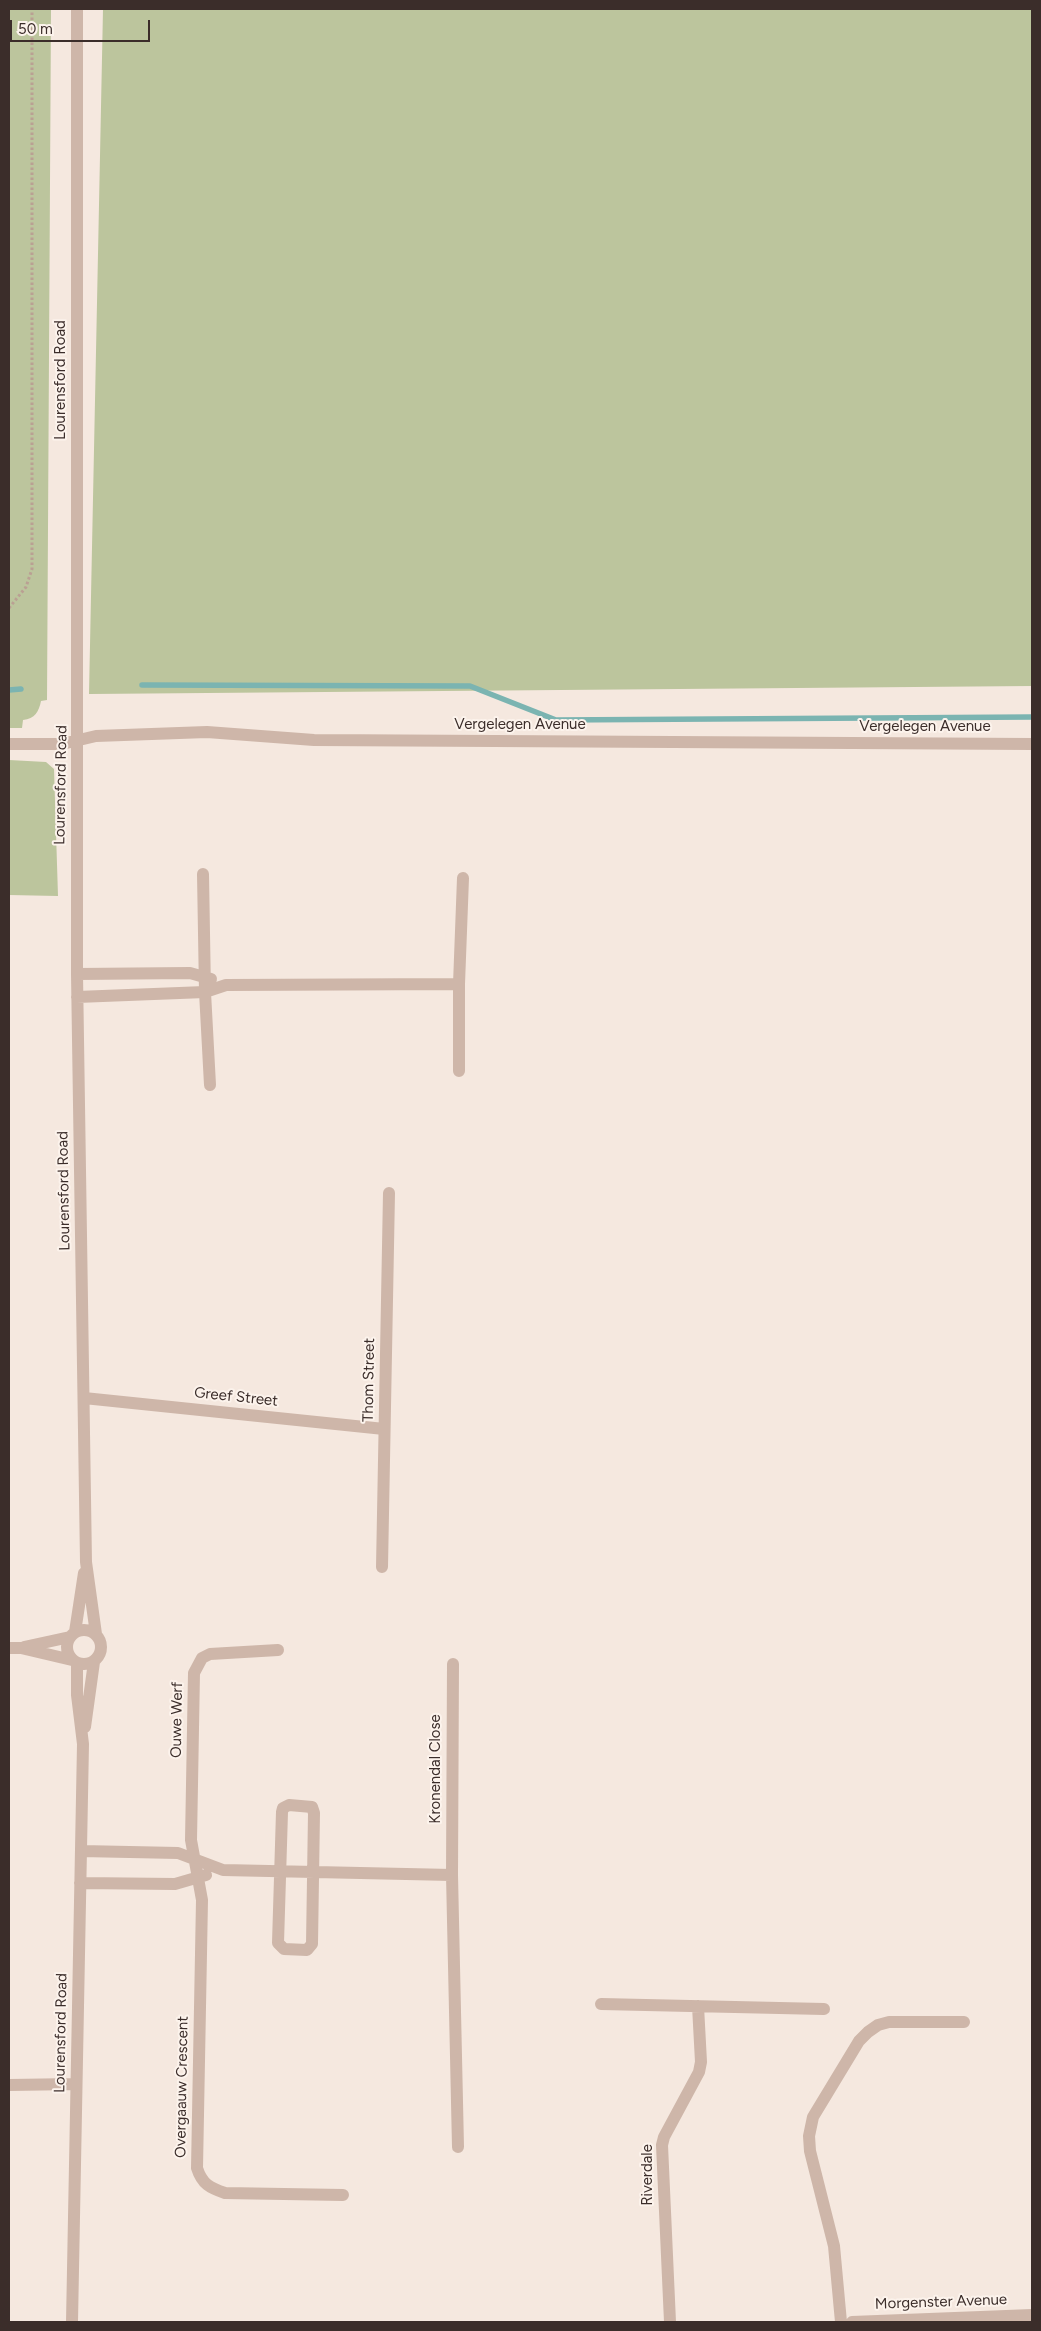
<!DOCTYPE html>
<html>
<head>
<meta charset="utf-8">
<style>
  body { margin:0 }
  #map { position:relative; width:1041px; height:2331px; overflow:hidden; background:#f5e8df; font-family:Figtree,sans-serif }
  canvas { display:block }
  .frame { position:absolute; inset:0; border:10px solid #3b2d2a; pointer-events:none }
  .scale { position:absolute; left:10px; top:20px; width:140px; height:22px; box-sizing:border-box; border:2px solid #3b2d2a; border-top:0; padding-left:6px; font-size:15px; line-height:18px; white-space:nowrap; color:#3b2d2a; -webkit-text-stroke:4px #fcf3ec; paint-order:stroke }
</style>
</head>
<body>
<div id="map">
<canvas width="1041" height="2331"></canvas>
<div class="frame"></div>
<div class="scale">50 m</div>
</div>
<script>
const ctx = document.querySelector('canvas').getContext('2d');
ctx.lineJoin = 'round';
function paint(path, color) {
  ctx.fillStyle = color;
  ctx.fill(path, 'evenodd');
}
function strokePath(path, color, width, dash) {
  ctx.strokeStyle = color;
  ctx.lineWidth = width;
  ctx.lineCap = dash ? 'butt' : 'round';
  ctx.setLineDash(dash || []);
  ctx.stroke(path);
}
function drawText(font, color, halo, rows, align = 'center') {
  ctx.font = font + ' Figtree,sans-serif';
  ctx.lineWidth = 4;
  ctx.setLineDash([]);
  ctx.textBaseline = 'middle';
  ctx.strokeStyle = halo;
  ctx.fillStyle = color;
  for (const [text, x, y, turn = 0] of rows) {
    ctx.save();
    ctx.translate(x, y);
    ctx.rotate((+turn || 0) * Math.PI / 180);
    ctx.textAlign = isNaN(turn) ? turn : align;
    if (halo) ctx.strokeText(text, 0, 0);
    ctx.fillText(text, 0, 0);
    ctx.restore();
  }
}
paint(new Path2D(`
  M9 9H51L47 700 41 701C39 711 35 719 23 720L22 728H9Z
  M103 9H1032V686L89 694Z
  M9 760 46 762 54 769 58 896 9 895Z`), '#bcc59d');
strokePath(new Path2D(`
  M142 685 470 686 556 720 1032 717
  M9 690 21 689`), '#7bb4b1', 5.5);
strokePath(new Path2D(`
  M9 608 26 587 32 569V9`), '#baa093', 3, [2.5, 2.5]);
strokePath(new Path2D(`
  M77 9V974L86 1562 96 1634
  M9 744H62L96 736 207 732 314 740 1032 744
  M203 874 205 992 210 1085
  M77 974 190 973 211 979
  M77 997 205 992 226 985 459 984
  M459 1071V984L463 878
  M84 1398 384 1429
  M382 1567 389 1193
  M67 1647a17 17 0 1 1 34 0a17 17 0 1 1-34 0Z
  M75 1632 84 1573
  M24 1647 70 1637
  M9 1648H21L72 1660
  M278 1650 210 1654 202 1658 194 1673 191 1840 202 1900 197 2168C202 2184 210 2188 225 2193L343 2195
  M453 1664 452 1875 458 2147
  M85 1727 94 1662
  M289 1805 312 1807 314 1813 312 1944 307 1950 284 1949 278 1943 282 1812 283 1808Z
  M81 1851 178 1853 223 1870 452 1875
  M80 1883 175 1884 206 1875
  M601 2004 824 2009
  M9 2085 76 2084
  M72 2322 83 1744 77 1695V1664
  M670 2322 662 2145 664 2137 699 2072 701 2062 698 2006
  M841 2322 834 2246 810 2151 809 2136 813 2117 859 2041 868 2032 878 2025 889 2022H964
  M852 2322 1032 2315`), '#ceb6a9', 12);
drawText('15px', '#3b2d2a', '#fcf3ec', [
  ["Lourensford Road",61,380,-90],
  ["Vergelegen Avenue",520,725],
  ["Vergelegen Avenue",925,727],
  ["Lourensford Road",61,785,-89],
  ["Lourensford Road",64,1191,-91],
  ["Thom Street",369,1380,-89],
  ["Greef Street",236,1397,6],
  ["Ouwe Werf",177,1720,-89],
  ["Kronendal Close",436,1769,-90],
  ["Lourensford Road",61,2033,-89],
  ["Overgaauw Crescent",182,2087,-89],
  ["Riverdale",648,2175,-90],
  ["Morgenster Avenue",941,2302,-2]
]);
</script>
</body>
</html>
